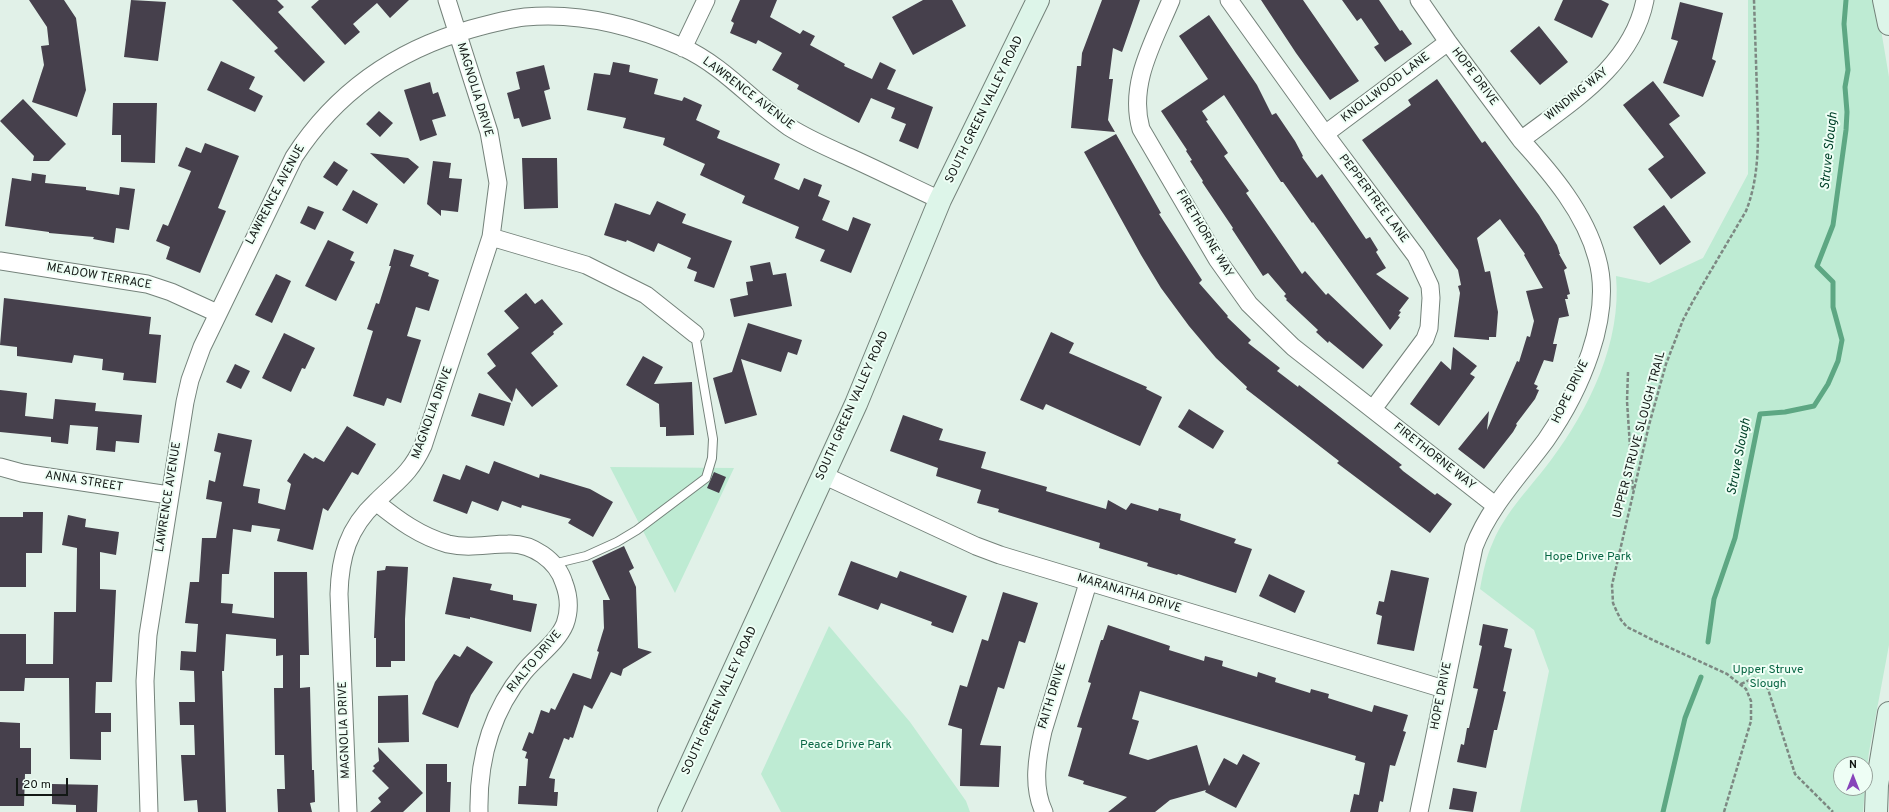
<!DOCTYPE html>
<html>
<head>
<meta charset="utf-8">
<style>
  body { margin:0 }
  #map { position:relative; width:1889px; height:812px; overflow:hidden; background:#e1f1e8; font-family:Overpass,sans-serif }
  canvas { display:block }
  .north { position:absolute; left:1833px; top:756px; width:40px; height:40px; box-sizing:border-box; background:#eefef5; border:1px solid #96a29b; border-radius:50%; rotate:0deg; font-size:11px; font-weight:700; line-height:16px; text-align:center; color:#131815 }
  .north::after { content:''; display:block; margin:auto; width:14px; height:18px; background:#8745ba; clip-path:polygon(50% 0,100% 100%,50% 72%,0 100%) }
  .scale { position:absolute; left:16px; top:778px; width:52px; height:18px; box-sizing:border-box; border:2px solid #131815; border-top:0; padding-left:5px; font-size:12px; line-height:14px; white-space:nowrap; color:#131815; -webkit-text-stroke:3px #eefef5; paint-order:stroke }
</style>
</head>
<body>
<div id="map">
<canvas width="1889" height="812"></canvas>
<div class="north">N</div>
<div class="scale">20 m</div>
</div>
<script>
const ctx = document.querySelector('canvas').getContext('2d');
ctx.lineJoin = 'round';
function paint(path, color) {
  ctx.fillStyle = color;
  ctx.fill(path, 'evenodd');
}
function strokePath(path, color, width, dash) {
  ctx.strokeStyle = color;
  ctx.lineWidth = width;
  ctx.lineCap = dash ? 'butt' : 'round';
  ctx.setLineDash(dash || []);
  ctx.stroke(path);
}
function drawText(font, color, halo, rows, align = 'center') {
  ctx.font = font + ' Overpass,sans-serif';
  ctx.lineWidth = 4;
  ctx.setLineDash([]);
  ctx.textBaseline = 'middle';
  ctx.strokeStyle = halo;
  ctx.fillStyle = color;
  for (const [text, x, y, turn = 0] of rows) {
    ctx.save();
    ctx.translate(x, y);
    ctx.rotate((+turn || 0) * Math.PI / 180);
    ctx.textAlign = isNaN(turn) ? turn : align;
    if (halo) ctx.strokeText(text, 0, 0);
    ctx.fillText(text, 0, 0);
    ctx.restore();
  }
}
paint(new Path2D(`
  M1748 0H1876L1889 77V645L1869 752 1865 784V764H1841V788H1865L1863 812H1520L1549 671 1534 630 1480 589C1483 573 1486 557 1493 542 1506 511 1531 487 1551 460 1589 409 1622 342 1616 276L1649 283 1703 258 1748 174Z
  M610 467 734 468 675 593Z
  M829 626 910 722 966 801 970 812H781L761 774Z`), '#beebd3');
strokePath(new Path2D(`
  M1708 642 1714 599 1735 538 1760 414 1785 412 1814 406 1828 384 1838 361 1842 340 1833 307V282L1817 266 1833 225 1846 130 1847 112 1845 87 1848 70 1844 24 1846 0
  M1663 812 1685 718 1701 677`), '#5da783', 5);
paint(new Path2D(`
  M29 0H64L76 18 86 90 77 117 32 102 44 65 41 46 49 45 47 27Z
  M131 0 166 2 158 61 124 57Z
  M232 0H277L284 7 278 12 325 62 304 82 274 51 278 48Z
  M319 0H409L390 18 377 3 353 24 360 32 345 45 311 7Z
  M740 0H777L770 17 800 34 803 30 815 36 810 45 845 64 844 66 872 79 880 62 896 70 887 89 933 107 918 149 899 141 906 124 891 118 895 108 871 98 859 123 797 89 799 85 772 70 782 53 758 40 756 44 730 33 734 23 731 21Z
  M923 0H952L966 26 913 55 892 17Z
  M1102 0H1140L1122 52 1113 48 1109 79H1113L1108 120 1115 132 1071 128 1077 66H1081L1082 53Z
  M1261 0H1303L1359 81 1330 100 1296 53Z
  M1342 0H1379L1400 31 1402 30 1412 44 1385 62 1374 47 1379 44 1361 18 1357 21Z
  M1563 0H1601L1609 4 1592 38 1554 20Z
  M1680 2 1723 13 1712 59 1716 61 1703 97 1663 83 1678 41 1671 39Z
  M1209 15 1257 85 1272 115 1276 113 1295 141 1303 156 1302 157 1317 178 1322 174 1366 239 1370 237 1378 250 1376 252 1386 268 1376 274 1409 298 1399 311 1401 312 1398 316 1400 317 1390 330 1313 222 1312 223 1283 182H1281L1224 95 1202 111 1208 120 1206 121 1228 153 1224 156 1249 191 1246 193 1302 274 1305 271 1326 295 1328 293 1383 345 1363 369 1329 341 1328 343 1316 332 1318 330 1286 300 1287 299 1284 296 1286 294 1268 273 1263 276 1234 232 1232 229 1233 228 1202 182 1203 181 1190 161 1192 160 1186 151 1187 150 1161 111 1208 79 1179 36Z
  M1539 26 1568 62 1540 85 1510 51Z
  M221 61 255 77 249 89 263 96 255 112 207 90Z
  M613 62 630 65 629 72 658 79 654 94 682 101 684 97 702 105 696 120 720 131 717 138 780 164 774 179 799 190 804 178 822 185 818 196 830 201 822 220 848 231 853 217 871 224 851 273 820 261 825 250 795 238 799 227 742 203 745 196 700 175 705 164 663 145 665 138 623 128 626 118 587 110 594 73 610 75Z
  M544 65 550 89 544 91 551 119 522 127 519 118 514 119 507 93 520 89 516 72Z
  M1437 79 1482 143 1485 141 1539 215 1557 245 1560 254H1559L1567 268 1564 270 1570 294 1567 295 1568 299H1565L1569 316 1559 318 1553 344H1557L1553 362 1544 360 1534 384 1538 386 1536 389 1539 390 1535 399 1516 424 1517 425 1513 432 1484 469 1458 449 1489 411 1487 430 1517 361 1519 362 1527 336 1530 337 1534 321 1526 291 1543 288 1524 255 1525 254 1500 219 1477 238 1485 272 1490 271 1498 312 1496 337H1489V340L1454 337 1460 293 1458 286 1461 285 1458 270 1362 140 1411 105 1408 100Z
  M1653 81 1680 116 1669 124 1706 173 1671 199 1648 169 1664 157 1623 105Z
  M430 82 433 94 438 92 446 116 432 120 437 135 420 141 404 90Z
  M23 99 66 144 49 161H33L34 156 0 121Z
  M113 103H157L155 163 121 162V135H112Z
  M379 111 393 123 380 137 366 124Z
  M1116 134 1161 213 1159 214 1202 280 1199 283 1228 316 1227 317 1251 340 1248 343 1280 368 1277 371 1298 387 1299 385 1402 465 1399 467 1403 471 1435 495 1437 493 1452 504 1430 533 1337 463 1339 461 1246 389 1247 387 1216 358 1189 326 1161 288 1141 255 1084 152Z
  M205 143 239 156 218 208 226 211 200 273 166 259 170 247 156 241 163 224 168 226 191 171 178 166 186 147 201 153Z
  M370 153 408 158 419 167 404 184Z
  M522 158H557L558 208 524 209Z
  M334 161 348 170 337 186 323 177Z
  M433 161 451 163 449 178 462 179 458 212 441 210V216L427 204Z
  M32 173 46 175 45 183 86 187V190L119 195 120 187 135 189 129 230 116 228 114 243 93 239 94 237 49 233V232L5 226 12 178 31 181Z
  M353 190 378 204 367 224 342 210Z
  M657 201 686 214 682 223 732 241 714 288 694 281 697 272 687 268 691 258 658 243 654 252 627 240 626 242 604 235 615 203 650 215Z
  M1664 205 1691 242 1660 265 1633 227Z
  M308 206 324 212 315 230 300 223Z
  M328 240 354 252 350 260 355 262 336 301 305 286Z
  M394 249 414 255 410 266 429 273 428 276 439 280 429 311 416 307 407 336 421 340 401 403 387 398 384 406 353 396 373 331 367 329 376 303 379 304 391 266H389Z
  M770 262 773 275 786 273 792 306 734 317 730 299 748 295 746 282 753 281 750 266Z
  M276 274 291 281 272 323 255 315Z
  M526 293 535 304 542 299 563 324 553 332 554 334 531 353 558 386 532 407 516 388 512 402 487 373 496 366 487 354 519 328 504 311Z
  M4 298 151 317 149 334 161 335 156 383 123 380 124 373 102 370 103 359 74 355 72 363 17 356V347L0 345Z
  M748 323 802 340 797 355 788 352 781 372 741 359 757 415 725 424 713 378 732 372Z
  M1051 332 1074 343 1069 353 1147 387 1146 389 1162 397 1140 446 1046 404 1043 410 1020 400Z
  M284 333 315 348 305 369 302 368 291 392 262 378Z
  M1453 347 1477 366 1470 374 1475 377 1439 426 1410 404 1441 361 1451 370Z
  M643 356 663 367 654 384 692 382 694 435 666 436V427H660L659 404 626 385Z
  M235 364 250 371 241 389 226 382Z
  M0 390 27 393 25 416 53 419 55 399 96 403 95 411 142 415 139 443 116 441 115 452 96 450 98 427 70 425 68 444 51 442V437L0 432Z
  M479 393 511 403 504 426 471 416Z
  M1189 409 1224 431 1213 449 1178 427Z
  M903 415 943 429 939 440 986 452 981 468 1047 487 1046 491 1106 509 1108 500 1126 510 1131 503 1158 511 1159 508 1181 514 1180 520 1236 539 1234 543 1252 549 1236 593 1178 574 1177 575 1147 566 1148 563 1099 548 1100 543 998 512 999 509 977 503 981 490 936 476 938 468 890 451Z
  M347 426 376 444 358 475 352 472 328 511 323 508 313 550 277 541 280 529 252 525 251 532 233 529 229 574H222L221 603 233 604 232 613 274 618V572H307L309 655H300V688L310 687 312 770H314L315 802 310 803 312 812H278L277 789H285L284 755H275L274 688H283V655L276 656V639L226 634 224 671H222L226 812H198L197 800 184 801 181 755H195L194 725H180L179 702H195L194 671 180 670 181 651 196 652 198 624 185 623 190 582H199L202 538H216L222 502 206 499 209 480 215 482 221 453 214 451 218 433 252 440 243 486 260 489 258 503 285 510 291 484 287 481 304 453 313 459 315 457 324 462Z
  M494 461 539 478 540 474 590 489 613 502 593 537 568 523 571 519 522 505 521 508 502 501 498 511 472 501 467 514 433 501 443 474 460 480 466 465 489 474Z
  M714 472 726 477 719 493 707 488Z
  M23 512H43L42 553H26V587H0V517H23Z
  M68 515 86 519 85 527 119 532 116 555 100 552V589L116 590 112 682H96L95 713H111V732H101V760L70 759 69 678H25L24 691H0V634H26V664H53L54 612H76L77 548 62 545Z
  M624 546 634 568 629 571 636 587 638 648 652 652 623 669 621 676 611 672 592 709 584 705 573 738 570 737 569 740 564 738 549 778 555 779 554 792H558L557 806 518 804 519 786H526L528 759 525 758 527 752 522 750 529 732 533 734 541 710 549 713 551 708 555 710 573 673 591 679 599 652 597 651 604 628 603 600H610L592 561Z
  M851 561 897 578 900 571 967 596 953 633 931 625 932 622 881 603 878 610 838 595Z
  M386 566 408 567 405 619V661H391V667H376V638H374L377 571 385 570Z
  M1391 570 1429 578 1414 651 1377 644 1382 616 1376 614 1379 601 1384 602Z
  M1269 574 1305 591 1295 613 1259 596Z
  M453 577 492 584 490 590 513 595V600L537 604 531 632 470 617V619L445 614Z
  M1003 592 1038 603 1025 643 1019 641 1004 689 998 687 980 745 1001 746 999 787 960 786 962 729 948 725 960 685 967 687 982 639 988 641Z
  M1483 624 1508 629 1504 647 1512 649 1503 691 1506 692 1497 730H1494L1486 768 1457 762 1461 744 1464 745 1467 728H1469L1478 689 1473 688 1482 646 1479 645Z
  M1108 625 1170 646 1169 650 1204 661 1205 656 1223 661 1222 666 1257 677 1258 672 1276 678 1275 682 1310 693 1311 689 1329 694 1328 698 1372 712 1374 705 1408 715 1403 731 1406 732 1395 766 1390 765 1383 802 1380 801 1378 812H1350L1354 794 1359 795 1365 763 1355 760 1356 756 1140 691 1132 719 1139 721 1129 754 1148 760 1197 745 1209 786 1224 758 1237 765 1243 754 1260 763 1236 808 1205 792 1206 790 1170 800 1155 812H1108L1127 797 1083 784 1084 781 1068 776 1082 728 1077 727 1091 683 1088 682 1101 640H1103Z
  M467 646 493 662 471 695 458 728 422 714 435 682 454 654 460 657Z
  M408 695 409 742 378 743V696Z
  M0 722 20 723V748H31V774H25L24 806H0Z
  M378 747 423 793 403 812H370L381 802 378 798 389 788 372 771 375 768 373 766 379 761Z
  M426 764H447V782H451L450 812H426Z
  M52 784 98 785 97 812H76V805L52 804Z
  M1453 788 1477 792 1473 812 1449 809Z`), '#46404c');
const lane = new Path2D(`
  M553 564 586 556 617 542 637 530 706 478 712 458 713 439 695 334`);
const street = new Path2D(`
  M1171 0C1154 41 1128 84 1141 129L1217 259 1249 304 1293 347 1496 506
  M1229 0 1325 134 1416 256 1430 286 1431 298 1429 328 1425 339 1373 409
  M1419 0 1448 42 1521 140C1552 174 1585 213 1597 258 1614 316 1579 393 1546 440 1521 474 1489 507 1474 547L1419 812
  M683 48 706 0
  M1325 134 1448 42
  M1521 140C1571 102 1632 66 1645 0
  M491 237 586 265 646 295 695 334
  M0 261 147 284 171 292 217 313
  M0 467 22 473 169 495
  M823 475 976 546 1000 555 1444 689
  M376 502C398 520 420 536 448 544 469 549 488 544 508 544 532 543 557 560 564 583 569 596 570 610 565 624 557 643 537 656 524 672 491 712 478 760 479 812
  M149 812 145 681 148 635 185 402 190 380 202 347 294 157C336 92 397 50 471 29 489 24 507 19 525 17 578 12 634 26 682 47 724 66 752 101 789 127 808 139 829 148 849 157 880 171 910 186 940 200
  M348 812 339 594C340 557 348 528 376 502 397 481 410 474 423 446L491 237 498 183 489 132 447 0
  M1044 812C1032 787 1037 757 1043 731L1088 583`);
const secondary = new Path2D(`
  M1884 0 1889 24
  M669 812 856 404 940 200 1038 0
  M1876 812 1877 785 1889 713`);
strokePath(lane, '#74827a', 10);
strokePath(street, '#74827a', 19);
strokePath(secondary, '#74827a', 24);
strokePath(new Path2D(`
  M1628 372 1627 401 1633 492
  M1741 684 1754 678 1763 681 1768 689 1795 774 1833 812
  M1724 812 1751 721V701L1746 689 1727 674 1655 641 1627 627 1621 620 1617 612 1613 603 1612 585 1649 425 1666 364 1683 320 1693 301 1746 211C1761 173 1758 132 1757 92 1756 62 1755 31 1754 0`), '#7d8882', 2.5, [4, 2]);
strokePath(lane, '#fff', 8);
strokePath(street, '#fff', 17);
strokePath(secondary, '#ddf5e9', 22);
drawText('12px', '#131815', '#eefef5', [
  ["HOPE DRIVE",1474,77,53],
  ["KNOLLWOOD LANE",1386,88,-37],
  ["MAGNOLIA DRIVE",474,90,73],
  ["LAWRENCE AVENUE",748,94,37],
  ["WINDING WAY",1577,95,-39],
  ["SOUTH GREEN VALLEY ROAD",985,110,-64],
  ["LAWRENCE AVENUE",276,195,-62],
  ["PEPPERTREE LANE",1373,199,53],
  ["FIRETHORNE WAY",1204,234,59],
  ["MEADOW TERRACE",99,277,10],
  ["HOPE DRIVE",1571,392,-64],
  ["SOUTH GREEN VALLEY ROAD",853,406,-66],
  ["MAGNOLIA DRIVE",433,413,-70],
  ["UPPER STRUVE SLOUGH TRAIL",1640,435,-75],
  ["FIRETHORNE WAY",1434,457,38],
  ["ANNA STREET",84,482,9],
  ["LAWRENCE AVENUE",169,497,-81],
  ["MARANATHA DRIVE",1129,594,17],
  ["RIALTO DRIVE",535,662,-50],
  ["FAITH DRIVE",1053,696,-73],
  ["HOPE DRIVE",1442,696,-79],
  ["SOUTH GREEN VALLEY ROAD",720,701,-65],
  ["MAGNOLIA DRIVE",345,730,-92]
]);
drawText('12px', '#086644', '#eefef5', [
  ["Hope Drive Park",1588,558],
  ["Upper Struve",1768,671],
  ["Slough",1768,685],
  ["Peace Drive Park",846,746]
]);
drawText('italic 13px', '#014129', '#eefef5', [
  ["Struve Slough",1830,151,-84],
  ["Struve Slough",1740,457,-79]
]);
</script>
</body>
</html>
